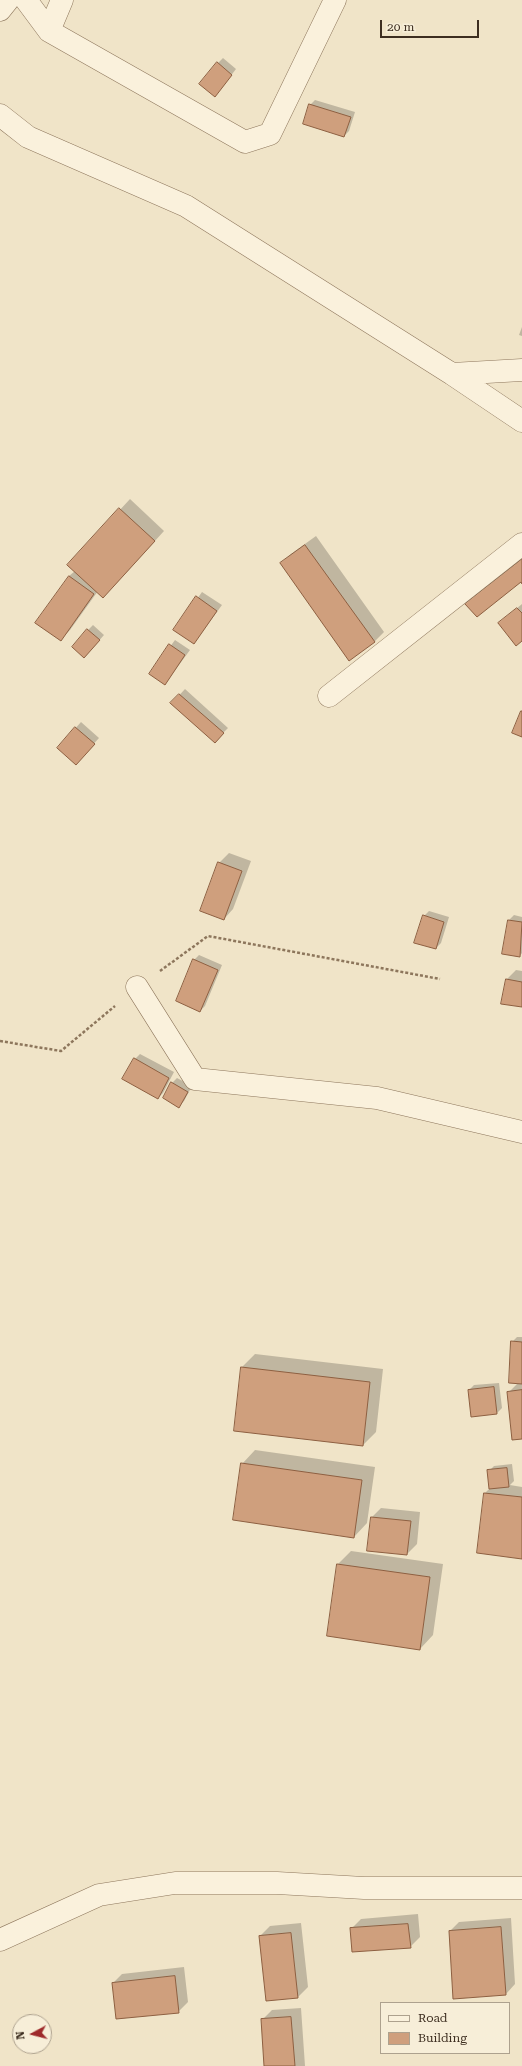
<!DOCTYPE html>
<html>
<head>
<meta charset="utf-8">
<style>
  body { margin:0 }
  #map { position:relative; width:522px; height:2066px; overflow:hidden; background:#f0e4c8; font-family:"Roboto Serif",serif }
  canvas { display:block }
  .legend { position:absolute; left:380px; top:2002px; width:130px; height:52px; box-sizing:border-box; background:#f7eed8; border:1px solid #ada18e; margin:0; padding:5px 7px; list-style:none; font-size:12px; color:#3d2e20 }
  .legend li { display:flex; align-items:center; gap:8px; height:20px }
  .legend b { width:20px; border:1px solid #ada18e }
  .north { position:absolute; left:12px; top:2014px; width:40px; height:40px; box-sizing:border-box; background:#f7eed8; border:1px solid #ada18e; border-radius:50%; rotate:263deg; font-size:11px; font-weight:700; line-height:16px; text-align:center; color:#3d2e20 }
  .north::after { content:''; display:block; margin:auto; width:14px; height:18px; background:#9e2a2b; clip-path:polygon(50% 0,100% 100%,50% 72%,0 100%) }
  .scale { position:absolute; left:380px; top:20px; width:99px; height:18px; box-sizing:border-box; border:2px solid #3d2e20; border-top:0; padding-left:5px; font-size:12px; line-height:14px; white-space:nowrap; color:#3d2e20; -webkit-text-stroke:3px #f7eed8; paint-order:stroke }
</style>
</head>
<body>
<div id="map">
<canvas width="522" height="2066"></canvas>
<ul class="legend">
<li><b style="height:5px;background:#faf1dc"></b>Road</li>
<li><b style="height:11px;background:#cf9f7d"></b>Building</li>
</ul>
<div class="north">N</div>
<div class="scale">20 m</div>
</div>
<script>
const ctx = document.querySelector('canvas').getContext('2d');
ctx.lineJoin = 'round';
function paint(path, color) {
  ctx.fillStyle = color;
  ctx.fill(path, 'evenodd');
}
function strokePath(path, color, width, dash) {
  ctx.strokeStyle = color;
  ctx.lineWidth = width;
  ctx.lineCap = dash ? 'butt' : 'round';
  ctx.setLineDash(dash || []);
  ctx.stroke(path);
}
paint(new Path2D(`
  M223 58 236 69 220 90 218 63Z
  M315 100 355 112 349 131 344 136 310 105Z
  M522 327V336L519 335Z
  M130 499 164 531 113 587 98 591 70 630 60 640 69 576 75 571 69 565Z
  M316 536 384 632 375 641 349 660 281 563 291 554Z
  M522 558V582L521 581 467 604Z
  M202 592 222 605 194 643 175 630Z
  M522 604V640L505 618Z
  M93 625 104 635 89 652 88 630Z
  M175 640 190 650 165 684 150 674Z
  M185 689 228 728 220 736 172 703Z
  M81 722 99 738 81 758 58 748Z
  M229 853 251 861 233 909 224 919 219 863Z
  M429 911 449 917 441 943 436 948 424 916Z
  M514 915 522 917V953L520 956 509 920Z
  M199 955 222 965 205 1006 200 1011 194 960Z
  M516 970 522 971V1006L506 980Z
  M140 1054 174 1072 163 1093 158 1098 135 1059Z
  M177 1078 192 1086 184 1101 179 1106 172 1083Z
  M517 1337H522V1438L508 1393 518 1383 512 1342Z
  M255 1354 383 1369 376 1432 363 1445 242 1367Z
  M499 1383 502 1408 497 1413 469 1390 474 1385Z
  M255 1450 375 1467 367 1523 354 1537 242 1464Z
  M512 1464 514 1481 510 1485 522 1487V1558L485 1493 490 1488 489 1471 494 1466Z
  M381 1508 420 1512 417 1544 407 1554 372 1517Z
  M351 1551 443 1564 433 1635 420 1649 338 1564Z
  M418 1914 420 1937 410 1947 352 1928 361 1919Z
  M511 1918 515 1984 506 1994 450 1931 459 1922Z
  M301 1923 308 1987 298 1997 267 2000 260 1936 270 1926Z
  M184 1967 188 2002 178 2012 113 1983 122 1974Z
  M301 2008 305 2066H265L262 2020 272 2010Z`), '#0003');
const building = new Path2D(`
  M217 62 232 75 215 97 199 84Z
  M309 104 351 117 344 137 303 124Z
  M119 508 155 541 103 598 67 565Z
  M305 545 375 642 349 661 280 563Z
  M522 559V584L521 582 477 617 465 604Z
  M69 576 94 594 61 641 35 623Z
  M196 596 217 611 194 644 173 630Z
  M517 608 522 613V641L516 646 498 623Z
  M87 629 100 640 84 658 72 647Z
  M169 644 185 655 165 685 149 674Z
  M179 694 224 733 215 743 170 703Z
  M521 711H522V737L512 733Z
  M75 727 95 744 76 765 57 748Z
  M218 862 242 871 224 920 200 911Z
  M423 915 444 922 436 949 414 943Z
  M508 920 522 922 520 957 502 954Z
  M193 959 218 970 200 1012 176 1001Z
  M506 979 522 982V1007L501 1004Z
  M134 1058 169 1078 158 1099 122 1079Z
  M171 1082 188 1092 179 1108 163 1098Z
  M511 1341 522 1342V1384L509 1383Z
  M241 1367 370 1382 363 1446 234 1431Z
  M494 1387 497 1414 471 1417 468 1390Z
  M522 1390V1439L512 1440 507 1392Z
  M241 1463 362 1480 354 1538 233 1520Z
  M507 1468 509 1487 489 1489 487 1470Z
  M484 1493 522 1497V1559L477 1553Z
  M371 1517 411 1521 407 1555 367 1551Z
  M337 1564 430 1577 420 1650 327 1636Z
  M408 1924 411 1948 352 1952 350 1928Z
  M501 1927 506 1995 453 1999 449 1931Z
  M291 1933 298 1998 266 2001 259 1936Z
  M175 1976 179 2013 116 2019 112 1983Z
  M291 2017 295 2066H264L261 2019Z`);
paint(building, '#cf9f7d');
strokePath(building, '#8d5f41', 1);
const minor = new Path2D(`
  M26 0 49 31 245 142 270 134 335 0
  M0 10 8 0
  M49 31 62 0
  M0 115 28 137 186 206 452 374 522 421
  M452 374 522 370
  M329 696 522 544
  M137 987 195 1079 377 1098 522 1132
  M0 1940 99 1895 175 1883H277L364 1888H522`);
strokePath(minor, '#8d765c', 23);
strokePath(new Path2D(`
  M160 971 208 936 440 979
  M0 1041 61 1051 115 1006`), '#8d765c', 2.5, [3, 2]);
strokePath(minor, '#faf1dc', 22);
</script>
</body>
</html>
